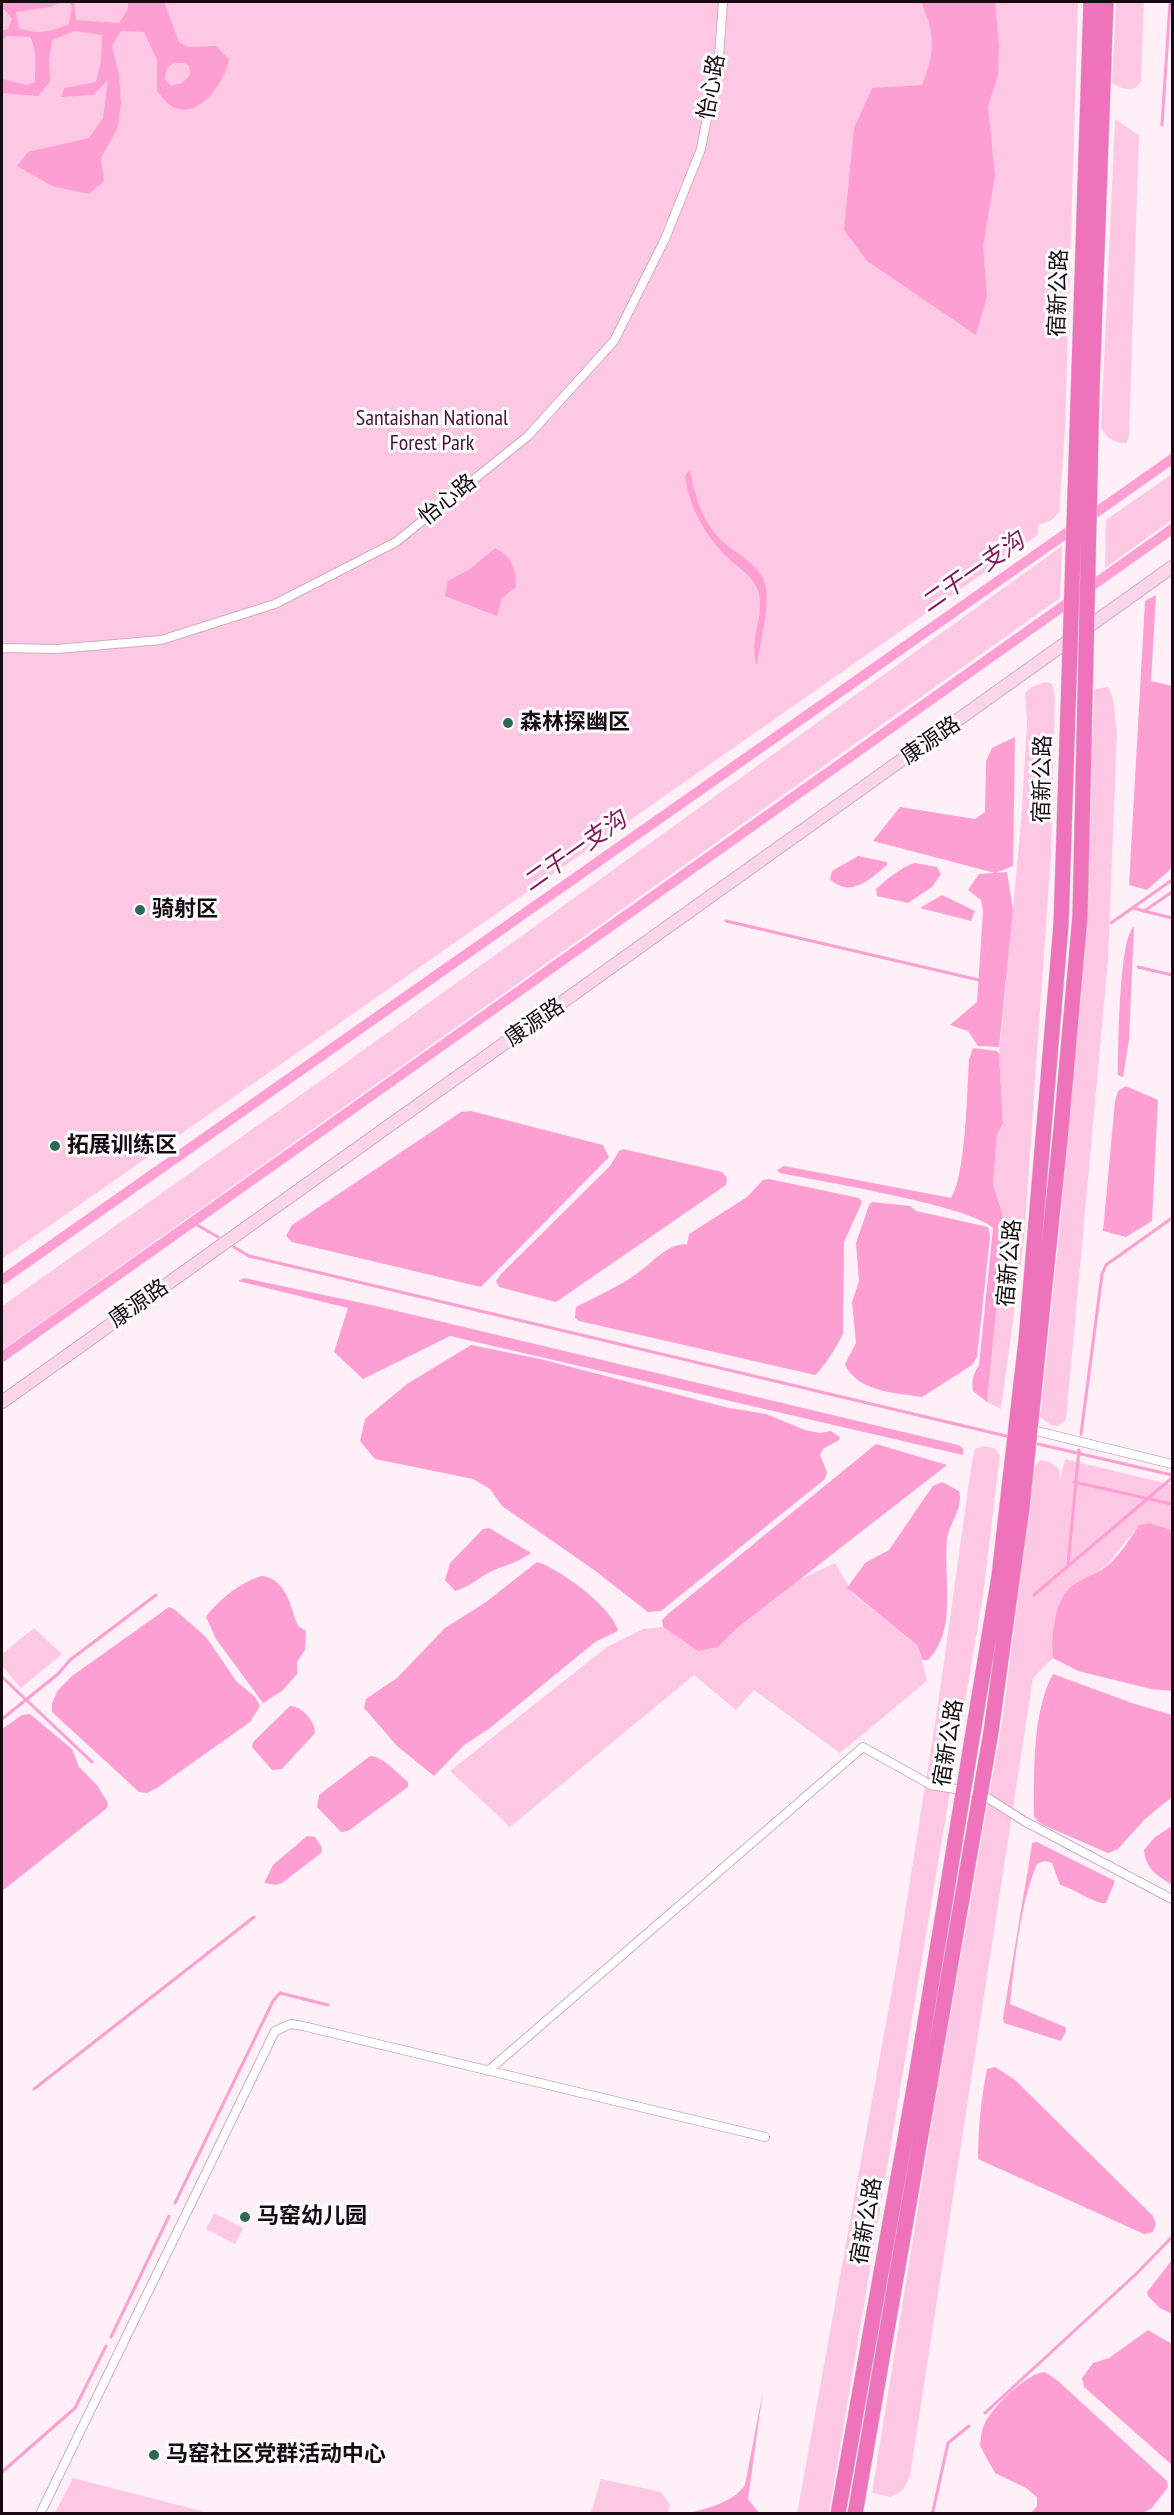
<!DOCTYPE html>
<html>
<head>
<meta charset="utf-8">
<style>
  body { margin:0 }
  #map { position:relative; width:1174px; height:2515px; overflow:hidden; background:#fff0f7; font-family:"PT Sans Narrow",sans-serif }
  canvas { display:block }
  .frame { position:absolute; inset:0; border:3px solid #170b11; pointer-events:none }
</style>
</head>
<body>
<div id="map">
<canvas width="1174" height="2515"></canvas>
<div class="frame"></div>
</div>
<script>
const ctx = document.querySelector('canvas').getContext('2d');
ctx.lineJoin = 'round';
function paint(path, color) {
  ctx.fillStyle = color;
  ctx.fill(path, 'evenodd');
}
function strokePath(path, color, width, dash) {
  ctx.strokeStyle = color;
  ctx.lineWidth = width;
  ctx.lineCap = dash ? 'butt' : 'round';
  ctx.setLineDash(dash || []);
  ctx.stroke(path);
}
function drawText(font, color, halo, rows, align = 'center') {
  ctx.font = font + ' "PT Sans Narrow","Noto Sans SC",sans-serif';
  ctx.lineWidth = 6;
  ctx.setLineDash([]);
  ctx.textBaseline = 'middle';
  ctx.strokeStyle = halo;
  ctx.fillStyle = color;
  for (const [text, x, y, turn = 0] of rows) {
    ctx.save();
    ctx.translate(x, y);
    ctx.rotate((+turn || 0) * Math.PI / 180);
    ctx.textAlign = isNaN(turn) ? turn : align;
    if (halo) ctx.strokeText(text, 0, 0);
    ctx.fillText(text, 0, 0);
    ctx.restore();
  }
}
paint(new Path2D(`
  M2 2H1078L1065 430 1059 512 1052 520 1038 525V535L2 1259Z
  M1116 2H1144L1141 82C1133 94 1123 89 1112 83Z
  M1115 119 1139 135 1129 436 1127 443C1114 444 1108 439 1101 428Z
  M1172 474V520L1105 568 1106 520Z
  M1062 546 1060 598 2 1350V1306L326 1077Z
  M1045 682 1052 684 1055 696 1051 853 1024 1239 1001 1409 987 1402 1005 1222 993 1184 997 1135 1003 1123 999 1054 1021 823 1027 722 1025 693 1031 687Z
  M1108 687 1113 698 1117 732 1108 960 1066 1420 1058 1426 1051 1425 1040 1417 1059 1235 1086 924 1094 689Z
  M983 1446 994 1448 1000 1455 983 1595 829 2513 797 2514 897 1962 937 1711 972 1461 975 1449Z
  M1065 1459 1172 1485V1530L1149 1523 1139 1525 1107 1565 1067 1591 1052 1649 1053 1658 1033 1678 910 2476 903 2490 891 2497 872 2493 934 2108 1003 1716 1034 1467 1040 1460 1050 1462 1059 1469 1060 1479Z
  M835 1563 853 1594 918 1646 927 1681 840 1753 754 1690 736 1710 694 1675 510 1827 450 1771 607 1647 643 1629 663 1627 698 1651 718 1647 736 1629 799 1580Z
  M34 1628 62 1654 21 1688 2 1666V1654Z
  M214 2213 243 2228 235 2244 206 2229Z
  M73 2478 209 2513H55Z
  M601 2479 661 2492 670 2504 668 2513H591Z`), '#fec8e4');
paint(new Path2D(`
  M2 2H61L50 7 16 12 19 28C38 35 51 32 69 24L72 6 68 2H74L76 20 119 23 128 9V2H164L179 42 188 47 216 46 229 59C225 81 198 124 170 105 165 102 161 95 157 91V60L144 32 121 31 112 46 119 75 121 103 118 127 101 158 104 181 89 194 52 186 17 166 28 152 89 138 103 118 108 80 93 95 61 97 64 88 96 82 101 61 102 35 75 31 52 40 49 59 50 82 38 96 2 93V79L26 85 35 82C35 67 38 50 30 37L7 36 2 40V31L8 29 12 19 2 7ZM174 63H184L189 66 190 75 182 83 171 86 165 79 167 68Z
  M921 2H995L999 45 998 75 988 107 995 175 983 246 987 296 976 335 867 261 844 230 854 128 872 88 922 85C936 51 935 35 921 2Z
  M690 470C695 496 702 522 722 541 735 553 754 561 763 578 773 599 760 641 757 665 748 638 766 615 758 591 752 574 739 569 727 557 704 534 690 508 685 476Z
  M495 548C512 557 516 568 516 587L502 598 497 616 445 596 448 581 470 569Z
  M1156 595 1151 681 1172 686V868L1147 890 1129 885 1145 601Z
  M1015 737 1013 866 995 873 873 841 900 807 975 819 985 812 986 761 992 748Z
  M858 856 887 862V865C871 879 849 899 830 879L832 871Z
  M915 863 937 867 941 874 932 887 908 903 877 896 876 889C886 880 903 866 915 863Z
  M1007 872 1013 910 999 1047 978 1046 968 1031 950 1025 977 1002 983 911 981 900 968 890 979 874Z
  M942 895 975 911 971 921 920 908Z
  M1134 927 1129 1040 1123 1077 1118 1075C1118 1053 1119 935 1134 927Z
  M973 1048 997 1051 999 1054 1003 1123 997 1135 993 1184 1005 1222 987 1402 973 1391C971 1381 973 1374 979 1365L993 1228C971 1206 819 1181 780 1173L777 1170 784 1166 951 1198C966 1176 967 1089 969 1059Z
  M1126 1086 1158 1100 1152 1221 1126 1237 1103 1231 1115 1101 1118 1091Z
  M471 1111 603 1145 609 1157 481 1287 292 1242 286 1236 292 1225 461 1112Z
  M623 1149 722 1172 727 1178 726 1185 556 1302 499 1287 496 1281 502 1273 610 1166 619 1151Z
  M769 1179 859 1198 862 1202 844 1242 843 1333C840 1342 822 1370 815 1375L579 1321 575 1318 576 1307C596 1297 617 1287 635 1275 652 1264 665 1244 687 1244L689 1234 747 1197 763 1180Z
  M872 1202 910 1206 916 1211 988 1227 990 1237 977 1357 972 1365 922 1397C897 1393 856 1392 845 1364L856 1343 852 1302 859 1281 856 1243 869 1205Z
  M244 1278 376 1306 958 1445 963 1448V1455L450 1336 363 1379 334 1352 348 1308 238 1281Z
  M471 1345 540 1359 729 1408 766 1414 805 1430 820 1433 831 1431 840 1437 839 1440 823 1449 820 1455 827 1472 825 1479 661 1611 648 1612 594 1570 502 1506 490 1489 473 1479 375 1459 360 1441 365 1419 407 1384Z
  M876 1444 947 1465 736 1629 718 1647 698 1651 663 1627 662 1620 668 1614Z
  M942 1482 959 1491C964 1508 949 1523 947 1540 943 1578 958 1630 928 1660H922L918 1646 847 1588 865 1563 889 1550 925 1497 933 1486Z
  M1149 1523 1172 1530V1691L1151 1689 1078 1671 1053 1658C1051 1639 1054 1606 1067 1591 1077 1579 1096 1575 1107 1566 1120 1555 1130 1539 1139 1525Z
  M489 1528 531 1553C519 1562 506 1565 492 1571 479 1577 470 1587 455 1591L445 1580 450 1563 483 1529Z
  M537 1562C559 1568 614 1609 618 1631L595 1642 490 1728 464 1745 434 1776 397 1746 364 1708 366 1699 397 1678 445 1628 486 1602Z
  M262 1576C287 1579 290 1607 298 1626L306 1631 305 1650 297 1662V1674L282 1691 263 1703 216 1639 206 1617C218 1600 242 1581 262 1576Z
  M169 1607 174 1609 206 1637 236 1681 255 1697 260 1706 250 1722 157 1788 147 1793 139 1792 52 1712V1703L58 1690 72 1676Z
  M1053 1674 1132 1703 1172 1715V1797L1145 1819 1118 1849 1108 1853 1041 1824 1034 1817C1034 1773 1032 1712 1053 1674Z
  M290 1706C303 1707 315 1721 315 1733L282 1769 272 1770 252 1747 253 1742Z
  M30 1714 72 1749 79 1767 97 1785 108 1803 107 1808 2 1891V1729L22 1715Z
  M370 1756C383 1756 398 1774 408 1782V1787L348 1831 341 1832 317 1807 319 1795Z
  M1172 1826V1885C1157 1875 1146 1870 1144 1850L1155 1837Z
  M307 1836 315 1837 322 1848 321 1853 282 1883 276 1885 264 1883 273 1865Z
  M1037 1842 1115 1881 1106 1903C1096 1905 1073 1888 1060 1885L1052 1863 1045 1861 1037 1864C1021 1899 1014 1965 1010 2004L1065 2027 1066 2031 1061 2041 1004 2023 1003 2018 1031 1851 1032 1843Z
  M995 2067 1015 2080 1153 2216 1156 2224 1153 2232 1144 2234 978 2159C978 2128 981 2099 987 2069Z
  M1172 2260V2314L1160 2308 1148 2296 1147 2292Z
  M1148 2330 1172 2344V2465L1084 2387 1082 2378 1093 2363 1109 2358Z
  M1045 2372 1057 2380 1167 2481 1168 2487 1152 2508 1142 2514 1031 2513 1037 2506V2497L1026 2488 995 2473 980 2446C981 2438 981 2430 985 2423 993 2406 1027 2373 1045 2372Z
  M763 2391 748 2499 759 2513H686C706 2510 733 2502 745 2485Z`), '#fd9fd2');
strokePath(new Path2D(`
  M1162 125 1170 2
  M1133 908 1144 911 1172 892
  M1144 911 1172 918
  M726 921 979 980
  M1111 923 1172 880
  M1138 967 1172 975
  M192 1222 218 1237
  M234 1247 249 1256 1006 1436
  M1081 1434 1102 1274 1106 1265 1172 1218
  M1038 1444 1172 1475
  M1074 1482 1172 1504
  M1068 1564 1079 1450
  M1034 1595 1172 1478
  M2 1677 92 1762
  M2 1719 58 1674 70 1660 156 1595
  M34 2089 254 1917
  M175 2203 273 2001 280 1993 328 2005
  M111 2337 169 2216
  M985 2413 1136 2274 1172 2237
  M2 2472 75 2408 106 2346
  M930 2514 933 2511 948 2443 969 2426`), '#fd9fd2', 3);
strokePath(new Path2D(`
  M2 1280 1172 459
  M2 1357 1172 529`), '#fd9fd2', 10);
const street = new Path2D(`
  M2 648 57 649 161 640 275 604 396 542 528 436 614 341 665 239 701 149 719 56 723 2
  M1028 1429 1172 1464
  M488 2071 863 1747 931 1785 980 1793 1024 1821 1172 1899
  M40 2514 275 2031 291 2024 303 2026 765 2137`);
const secondary = new Path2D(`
  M2 1402 1172 567`);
const highway = new Path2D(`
  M838 2514 916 2077 999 1576 1026 1340 1061 925 1091 2
  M855 2514 991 1732 1022 1507 1061 1129 1080 916 1092 388 1106 2`);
strokePath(street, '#d0adbf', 10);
strokePath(secondary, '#d0adbf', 14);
strokePath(highway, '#d5d3d4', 16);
strokePath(street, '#fff', 8);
strokePath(secondary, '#fad5eb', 12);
strokePath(highway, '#ef73bb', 15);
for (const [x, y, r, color] of [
  [508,723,6,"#2e6953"],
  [140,910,6,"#2e6953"],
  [55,1146,6,"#2e6953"],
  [245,2217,6,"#2e6953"],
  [154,2455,6,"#2e6953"]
]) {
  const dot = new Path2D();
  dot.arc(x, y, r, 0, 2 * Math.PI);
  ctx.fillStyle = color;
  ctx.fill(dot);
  strokePath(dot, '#fff', 2);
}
drawText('22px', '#170b11', '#fff', [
  ["怡心路",712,87,-80],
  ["宿新公路",1059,293,-88],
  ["怡心路",448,500,-39],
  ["康源路",931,741,-35],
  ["宿新公路",1043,779,-89],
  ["康源路",535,1023,-35],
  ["宿新公路",1010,1263,-85],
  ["康源路",139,1304,-35],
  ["宿新公路",949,1743,-81],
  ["宿新公路",867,2221,-80]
]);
drawText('22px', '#4a1134', '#fff', [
  ["Santaishan National",432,419],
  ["Forest Park",432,444]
]);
drawText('bold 22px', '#170b11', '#fff', [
  ["森林探幽区",520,723],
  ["骑射区",152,910],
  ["拓展训练区",67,1146],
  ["马窑幼儿园",257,2217],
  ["马窑社区党群活动中心",166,2455]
], 'left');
drawText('italic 24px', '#86195f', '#fff', [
  ["二干一支沟",973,573,-35],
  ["二干一支沟",575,852,-35]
]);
</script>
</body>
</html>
